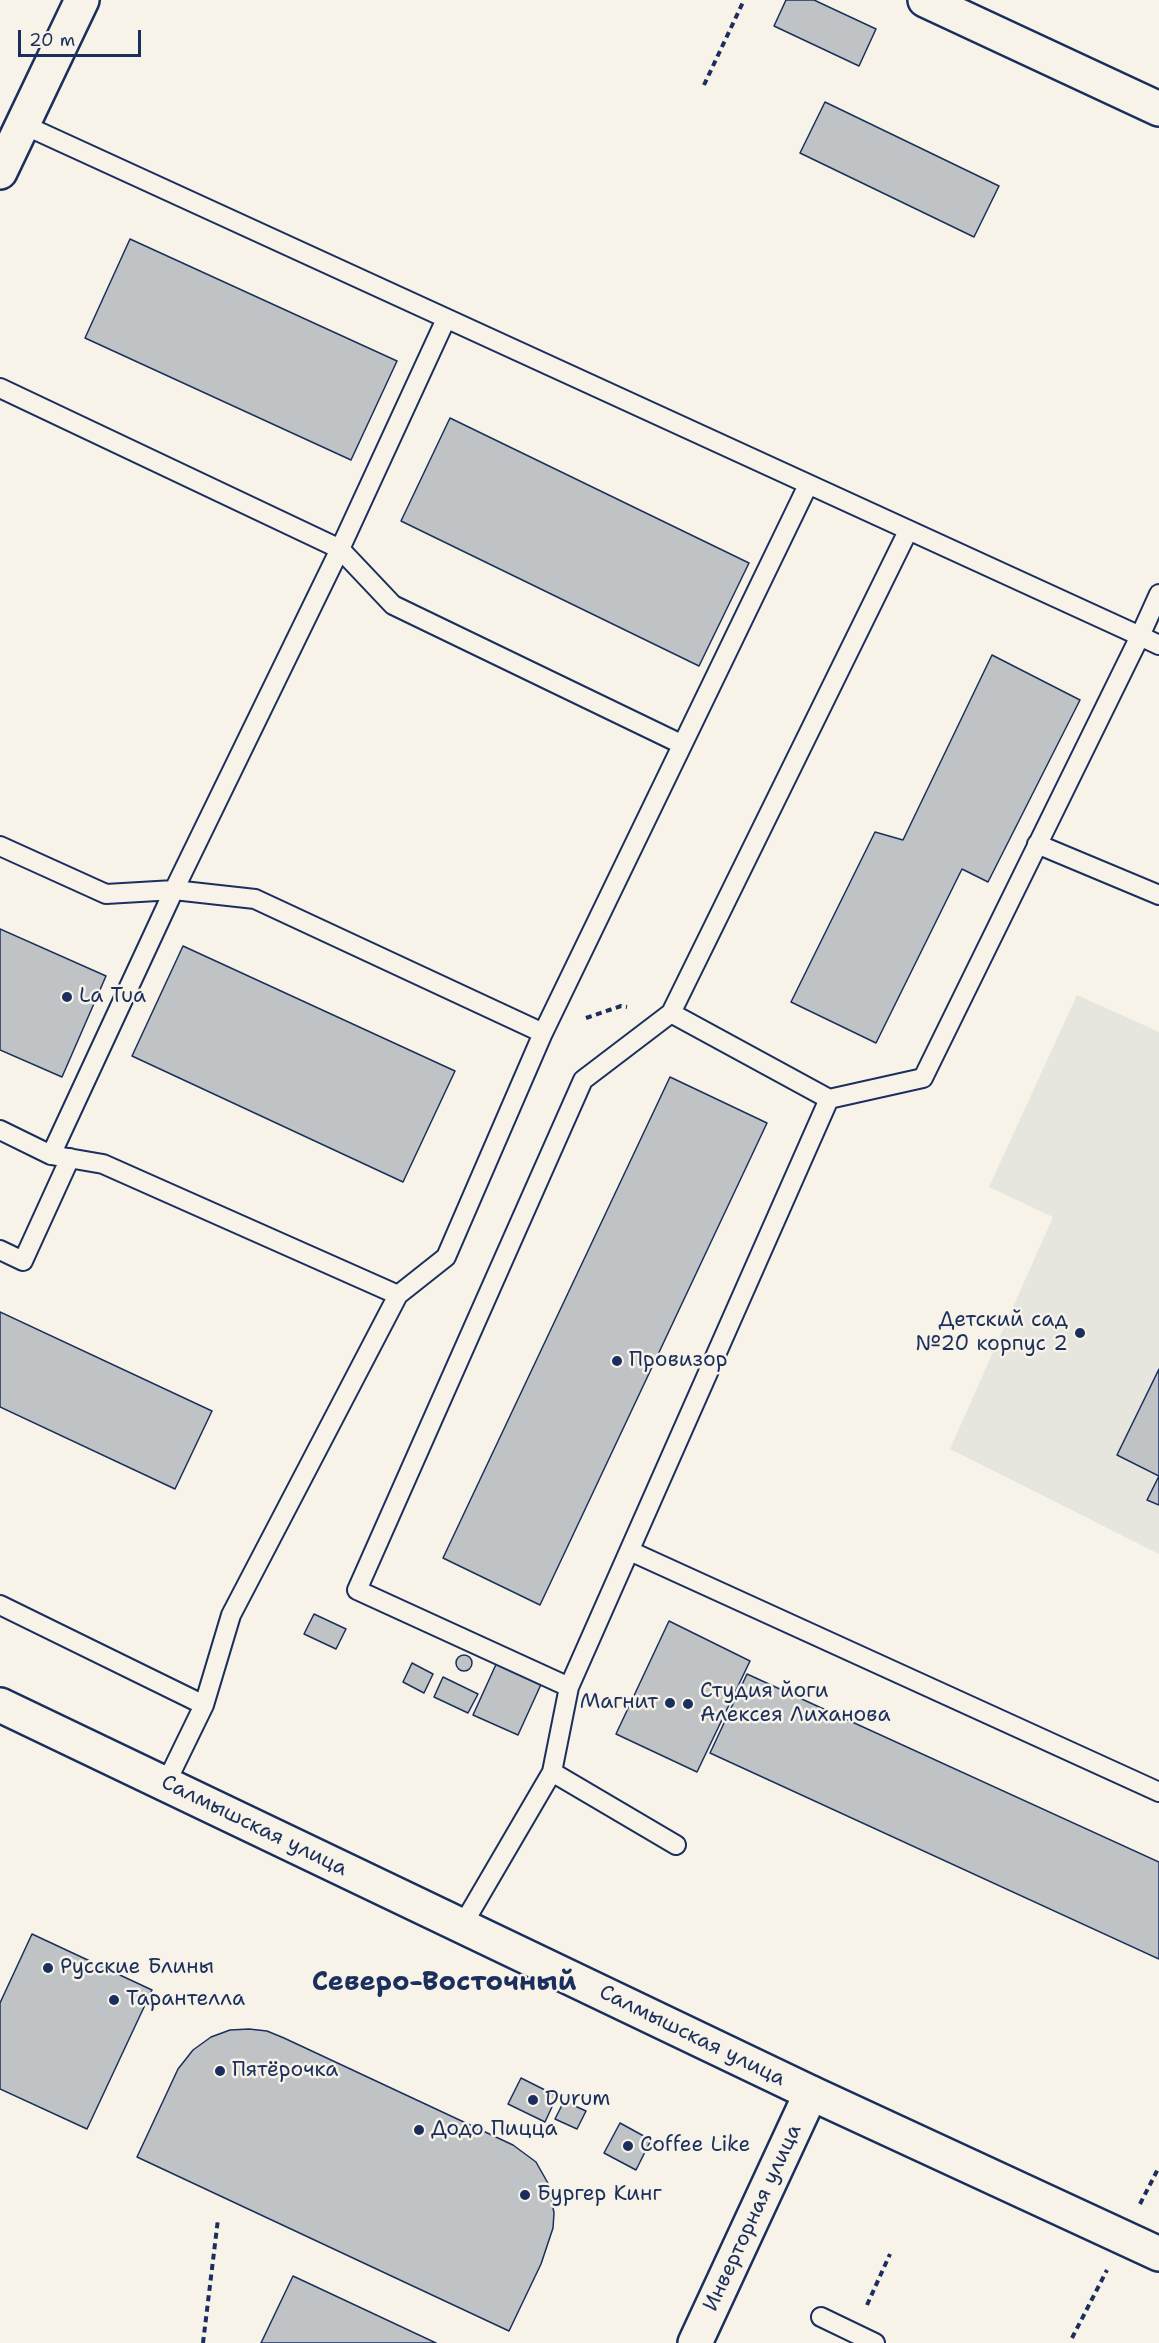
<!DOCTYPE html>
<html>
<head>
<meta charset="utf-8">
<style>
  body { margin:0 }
  #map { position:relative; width:1159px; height:2343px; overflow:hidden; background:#f7f3e8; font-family:"Shantell Sans",sans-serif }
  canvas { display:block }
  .scale { position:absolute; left:18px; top:30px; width:123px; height:27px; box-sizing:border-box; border:3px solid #1b2f5e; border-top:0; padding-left:8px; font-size:18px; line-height:21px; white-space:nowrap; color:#1b2f5e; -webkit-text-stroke:4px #f7f3e8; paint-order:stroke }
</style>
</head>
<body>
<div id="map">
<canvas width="1159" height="2343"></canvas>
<div class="scale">20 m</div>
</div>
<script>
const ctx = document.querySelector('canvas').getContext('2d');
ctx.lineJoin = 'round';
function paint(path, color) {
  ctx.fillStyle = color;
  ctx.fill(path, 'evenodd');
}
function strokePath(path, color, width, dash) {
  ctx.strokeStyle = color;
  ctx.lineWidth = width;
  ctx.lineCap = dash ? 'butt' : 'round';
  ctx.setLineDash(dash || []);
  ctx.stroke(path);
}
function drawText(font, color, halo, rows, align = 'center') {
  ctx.font = font + ' "Shantell Sans",sans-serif';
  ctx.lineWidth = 5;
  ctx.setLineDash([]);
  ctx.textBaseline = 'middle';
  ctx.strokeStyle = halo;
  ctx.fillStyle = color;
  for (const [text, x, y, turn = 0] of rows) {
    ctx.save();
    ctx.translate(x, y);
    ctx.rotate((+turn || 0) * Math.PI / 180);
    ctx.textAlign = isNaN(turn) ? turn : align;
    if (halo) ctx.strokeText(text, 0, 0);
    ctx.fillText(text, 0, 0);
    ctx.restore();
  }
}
paint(new Path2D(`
  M1077 995 1159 1032V1554L950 1449 1053 1217 989 1187Z`), '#e6e5de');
const building = new Path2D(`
  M786 0H814L876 29 859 66 774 26Z
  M825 102 999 186 974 237 800 153Z
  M130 239 397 361 351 460 85 338Z
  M450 418 749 563 699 666 401 521Z
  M992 655 1080 700 988 882 962 869 876 1043 791 1002 875 832 903 840Z
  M0 929 106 976 62 1077 0 1050Z
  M183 946 455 1071 403 1182 132 1056Z
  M670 1077 767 1123 540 1605 443 1558Z
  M0 1312 212 1411 175 1489 0 1407Z
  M1159 1369V1476L1117 1455Z
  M1159 1476V1505L1147 1500Z
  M314 1614 346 1629 336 1649 304 1634Z
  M669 1621 750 1661 697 1772 616 1734Z
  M456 1663a8 8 0 1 1 16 0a8 8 0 1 1-16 0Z
  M498 1660 543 1680 518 1735 473 1715Z
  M412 1663 433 1674 424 1693 403 1682Z
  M747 1674 1159 1862V1959L710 1753Z
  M443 1677 478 1694 468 1713 434 1697Z
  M32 1934 152 1990 87 2129 0 2089V2003Z
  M249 2029 267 2031 284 2038 513 2145 536 2162 549 2185 554 2213 553 2228 541 2264 509 2331 137 2157 178 2069 193 2050 211 2037 230 2030Z
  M521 2078 557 2096 545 2122 508 2104Z
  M564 2101 586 2111 577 2129 555 2119Z
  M620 2123 651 2140 636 2170 604 2153Z
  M293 2276 436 2343H261Z`);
paint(building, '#c0c3c5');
strokePath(building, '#1b2f5e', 1.5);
const service = new Path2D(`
  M22 124 1140 636 1159 594
  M0 388 340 549 393 605 681 744
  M1037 844 1159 895
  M0 846 106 894 174 890 340 549 446 319
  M829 1099 671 1013 908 531
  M0 1130 51 1155 103 1164 398 1295 446 1257 543 1033 808 485
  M51 1155 174 890 255 899 543 1033
  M0 1250 23 1261 70 1158
  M630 1551 1159 1792
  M0 1605 204 1705
  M569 1687 357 1590 583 1080 671 1013
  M552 1772 676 1845
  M166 1783 204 1705 231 1615 398 1295
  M462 1926 552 1772 569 1687 829 1099 923 1078 1140 636 1159 645
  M821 2317 875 2343`);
const minor = new Path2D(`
  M925 0 1159 109`);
const tertiary = new Path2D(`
  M0 172 82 0
  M695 2343 811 2093`);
const secondary = new Path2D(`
  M0 1705 811 2093 1159 2254`);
strokePath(service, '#1b2f5e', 22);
strokePath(minor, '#1b2f5e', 38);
strokePath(tertiary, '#1b2f5e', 38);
strokePath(secondary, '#1b2f5e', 38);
strokePath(new Path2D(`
  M704 85 744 0
  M586 1018 621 1006 627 1007
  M1140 2204 1159 2167
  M867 2305 890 2254
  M1072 2338 1107 2270
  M203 2343 218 2219`), '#1b2f5e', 4, [6, 4.5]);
strokePath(service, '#f7f3e8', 18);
strokePath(minor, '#f7f3e8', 33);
strokePath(tertiary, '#f7f3e8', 33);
strokePath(secondary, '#f7f3e8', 33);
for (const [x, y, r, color] of [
  [67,997,6,"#1b2f5e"],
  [1080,1333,6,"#1b2f5e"],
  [617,1361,6,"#1b2f5e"],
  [670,1703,6,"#1b2f5e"],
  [688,1704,6,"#1b2f5e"],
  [48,1968,6,"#1b2f5e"],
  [114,2000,6,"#1b2f5e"],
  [220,2071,6,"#1b2f5e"],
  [533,2100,6,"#1b2f5e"],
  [419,2130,6,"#1b2f5e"],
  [628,2146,6,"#1b2f5e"],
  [525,2195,6,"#1b2f5e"]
]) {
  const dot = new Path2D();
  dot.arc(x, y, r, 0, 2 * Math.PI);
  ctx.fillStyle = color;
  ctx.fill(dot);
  strokePath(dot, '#f7f3e8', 2);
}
drawText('21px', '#1b2f5e', '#f7f3e8', [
  ["La Tua",79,997],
  ["Детский сад",1068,1321,"right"],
  ["№20 корпус 2",1068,1345,"right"],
  ["Провизор",629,1361],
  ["Студия йоги",700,1692],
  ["Алексея Лиханова",700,1716],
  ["Магнит",658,1703,"right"],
  ["Русские Блины",60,1968],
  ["Тарантелла",126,2000],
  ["Пятёрочка",232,2071],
  ["Durum",545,2100],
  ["Додо Пицца",431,2130],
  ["Coffee Like",640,2146],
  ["Бургер Кинг",537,2195]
], 'left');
drawText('21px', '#1b2f5e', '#f7f3e8', [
  ["Салмышская улица",254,1826,26],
  ["Салмышская улица",692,2036,26],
  ["Инверторная улица",753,2218,-65]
]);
drawText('bold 27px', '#1b2f5e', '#f7f3e8', [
  ["Северо-Восточный",444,1983]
]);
</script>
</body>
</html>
